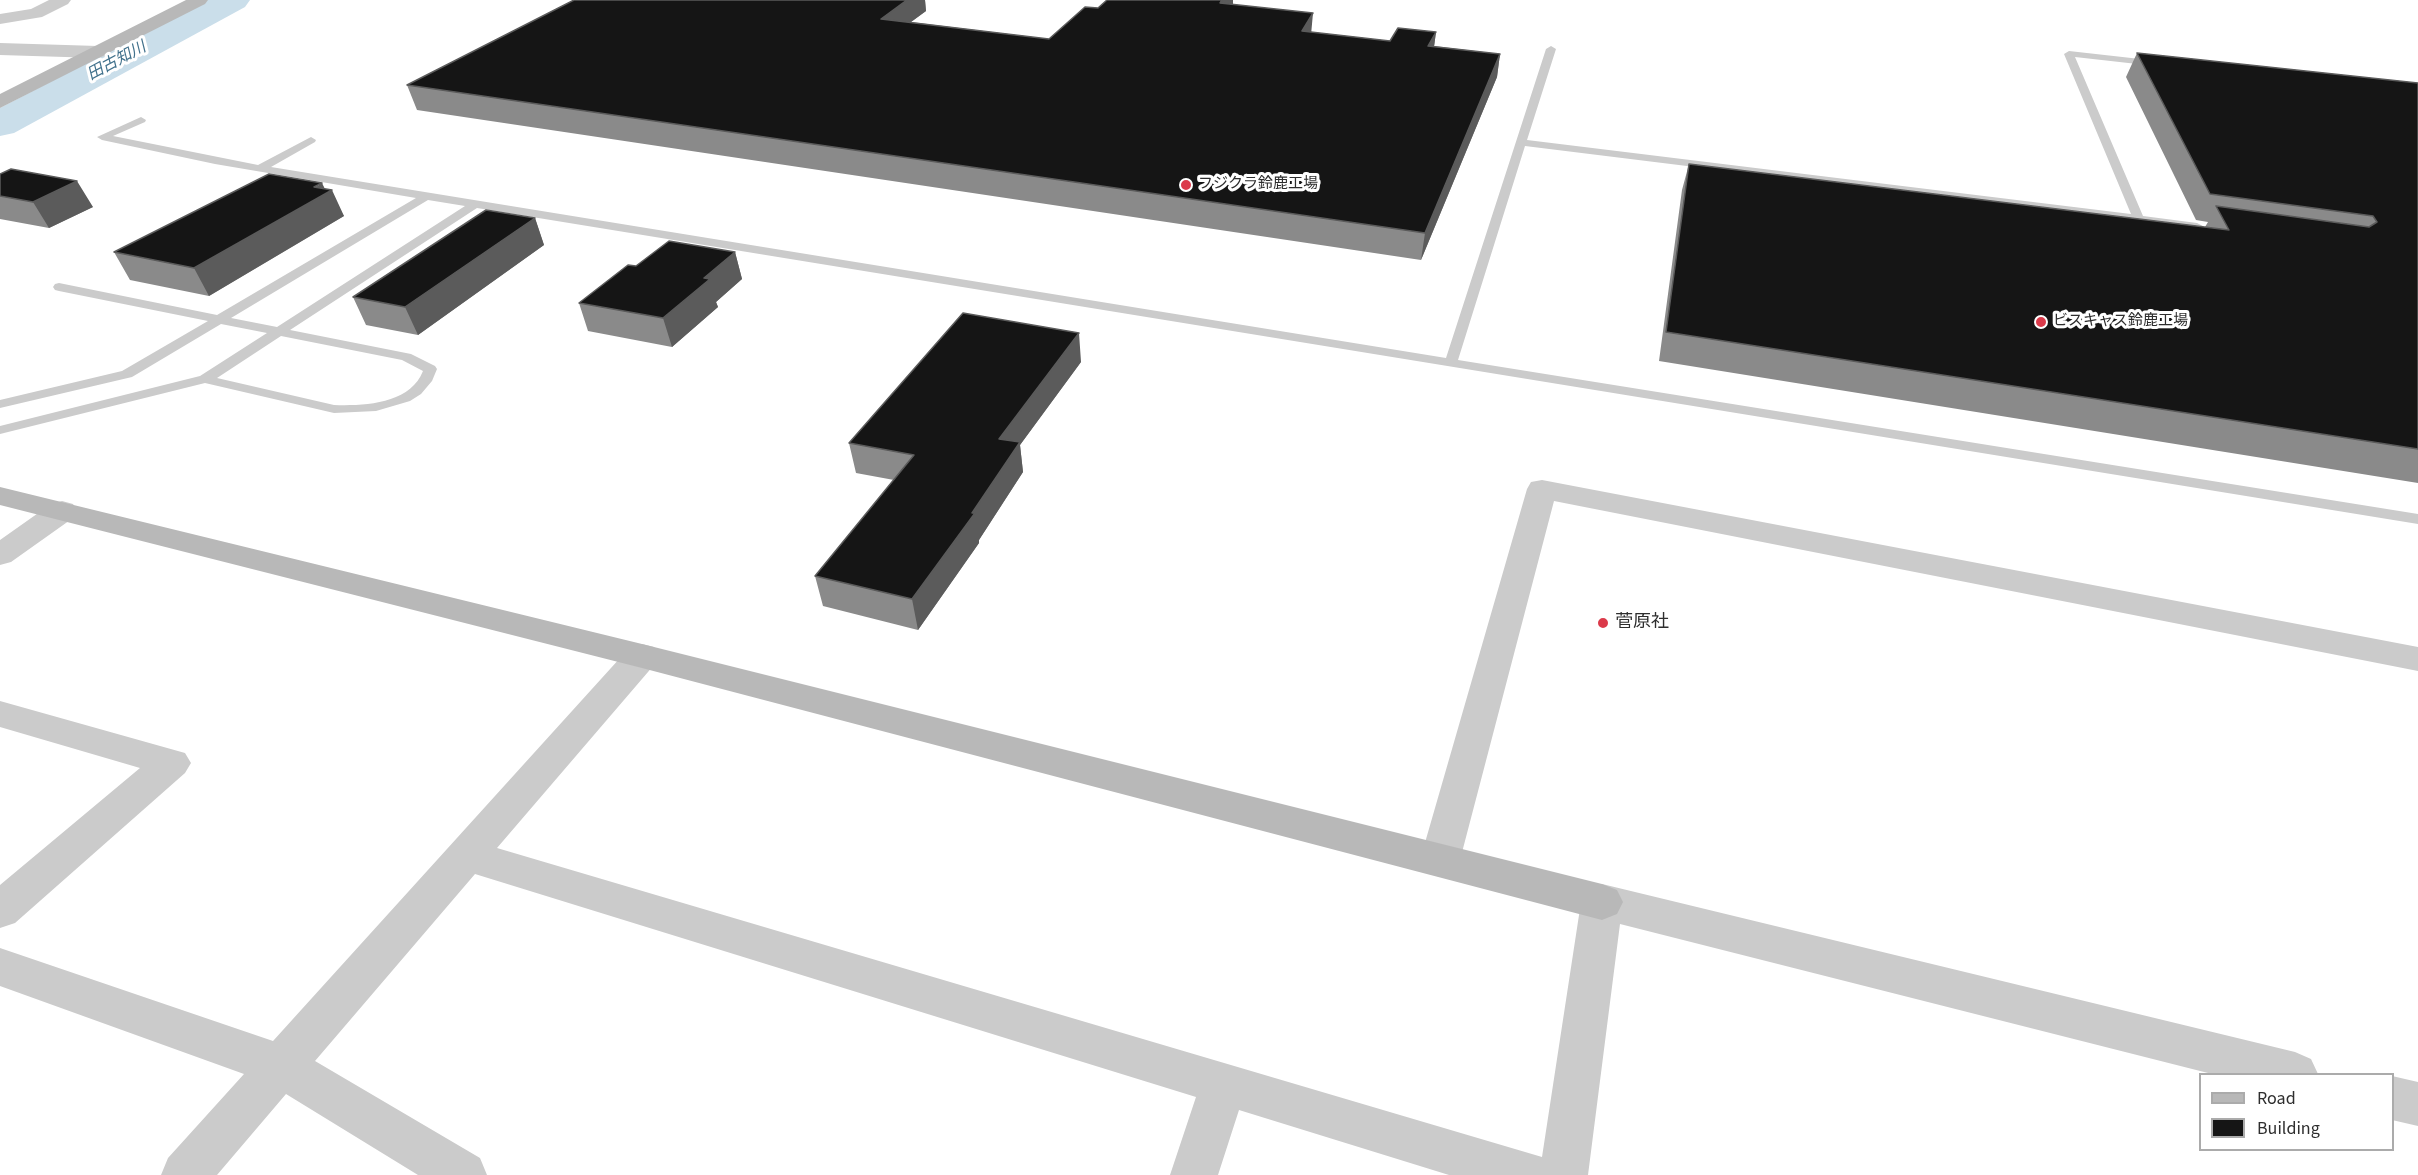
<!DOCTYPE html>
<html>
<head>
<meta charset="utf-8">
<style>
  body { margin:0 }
  #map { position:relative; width:2418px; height:1175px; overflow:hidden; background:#fff; font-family:"Source Sans 3",sans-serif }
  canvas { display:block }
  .legend { position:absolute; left:2199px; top:1073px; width:195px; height:78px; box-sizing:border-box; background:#fff; border:2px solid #ababab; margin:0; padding:8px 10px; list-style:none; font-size:18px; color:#2e2e2e }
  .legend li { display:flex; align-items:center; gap:12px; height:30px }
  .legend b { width:30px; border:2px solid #ababab }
</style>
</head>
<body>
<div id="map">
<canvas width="2418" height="1175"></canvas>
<ul class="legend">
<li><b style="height:8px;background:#b8b8b8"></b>Road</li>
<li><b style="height:16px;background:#151515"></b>Building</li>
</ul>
</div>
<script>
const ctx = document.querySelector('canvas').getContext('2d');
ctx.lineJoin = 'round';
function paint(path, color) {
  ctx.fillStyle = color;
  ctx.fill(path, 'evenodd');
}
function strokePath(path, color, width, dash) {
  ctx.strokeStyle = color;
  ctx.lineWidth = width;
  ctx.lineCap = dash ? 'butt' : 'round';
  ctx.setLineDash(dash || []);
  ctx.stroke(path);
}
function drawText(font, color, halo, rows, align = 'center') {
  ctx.font = font + ' "Source Sans 3","Noto Sans JP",sans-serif';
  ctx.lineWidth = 6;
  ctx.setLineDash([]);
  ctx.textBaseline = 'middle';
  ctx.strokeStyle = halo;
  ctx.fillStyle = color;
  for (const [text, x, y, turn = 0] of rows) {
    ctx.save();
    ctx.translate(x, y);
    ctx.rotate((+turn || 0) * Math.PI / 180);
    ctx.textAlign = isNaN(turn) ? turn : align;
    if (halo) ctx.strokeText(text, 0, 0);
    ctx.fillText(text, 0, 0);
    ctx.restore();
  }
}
paint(new Path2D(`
  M207 0H250L245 7 14 133 0 136V108Z`), '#cadeea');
paint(new Path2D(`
  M1551 46 1556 49 1527 140 2131 214 2064 54 2069 51 2158 61V65L2155 66 2075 57 2143 216 2197 223 2203 226 2197 229 1525 146 1458 360 2418 514V524L477 208 290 330 411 354 435 366 437 369 432 381 421 394 410 401 376 411 334 413 205 383 0 434V426L200 376 267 333 221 324 132 377 0 408V400L122 371 208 321 59 291 55 290 53 287 55 284 59 283 217 315 416 198 215 164 102 140 97 137 141 117 146 120 145 122 113 136 258 165 311 137 316 140 315 142 271 167 1446 358 1546 49ZM428 200 465 206 277 327 231 318ZM281 336 402 360 423 371C410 404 365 406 334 405L217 378Z`), '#cbcbcb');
paint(new Path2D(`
  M49 0H71L68 4 42 17 0 24V14L31 9Z
  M0 43 98 46 105 48 107 52 105 56 98 58 0 55Z
  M1542 480 2418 647V671L1554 501 1460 860 1454 872 1440 877 1426 872 1420 860 1527 489 1531 482Z
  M62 501 73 504 77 511 73 518 11 562 0 565V540L51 504Z
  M642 644 654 647 659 656 654 665 497 848 1542 1157 1581 902 1587 890 1602 884 2295 1052 2311 1059 2318 1074H2212L1620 924 1588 1175H1449L1239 1110 1218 1175H1170L1196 1097 475 874 315 1061 480 1158 487 1175H418L286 1094 217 1175H161L168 1158 244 1074 0 986V948L273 1041 630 647Z
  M0 701 185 753 191 763 185 773 15 923 0 928V885L140 768 0 727Z
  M2392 1076 2418 1082V1126L2392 1120Z`), '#cbcbcb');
paint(new Path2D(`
  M186 0H208L205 4 0 108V94Z
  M0 487 642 644 1602 884 1617 890 1623 902 1617 914 1602 920 642 668 0 505Z`), '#b8b8b8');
paint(new Path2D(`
  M574 0H925L926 11 911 22 1049 39 1098 8 1233 4 1312 32 1390 41 1436 32 1434 46 1500 54 1497 77 1421 260 417 110 407 85Z
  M2137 53 2418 83V483L1659 361 1682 190 1689 164 2205 227 2208 222 2196 220 2126 77Z
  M0 174 93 207 49 228 0 219Z
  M325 189 344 216 209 296 130 280 114 252Z
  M535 218 544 245 418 335 366 325 353 297Z
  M735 252 742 279 716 302 718 307 672 347 588 331 579 303 636 266Z
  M1081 362 1020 445 1023 472 979 540V543L918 630 823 606 815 576 894 480 856 473 849 443Z`), '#8a8a8a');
paint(new Path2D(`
  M907 0H925L926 11 885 41 881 19Z
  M1222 0H1233V10L1220 3Z
  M1313 13 1311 35 1302 31Z
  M1436 32 1433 55 1428 46Z
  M1500 54 1497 77 1421 260 1425 233Z
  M77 181 93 207 49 228 33 202Z
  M322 183 327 193 332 190 344 216 209 296 194 268Z
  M535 218 544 245 418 335 405 307Z
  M735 252 742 279 716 302 718 307 672 347 663 318 704 278Z
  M1079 333 1081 362 1020 445 1023 472 979 540V543L918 630 912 599 972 513 999 439Z`), '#5b5b5b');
const building = new Path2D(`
  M574 0H907L881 19 1049 39 1085 7 1098 8 1107 0H1222L1220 3 1313 13 1302 31 1390 41 1398 28 1436 32 1428 46 1500 54 1425 233 407 85Z
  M2137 53 2418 83V449L1666 332 1689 164 2229 230 2216 206 2369 227 2377 222 2373 216 2210 194Z
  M11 169 77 181 33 202 0 196V174Z
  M269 174 322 183 314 187 332 190 194 268 114 252Z
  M486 210 535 218 405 307 353 297Z
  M669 241 735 252 704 278 710 279 663 318 579 303 628 265 636 266Z
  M963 313 1079 333 999 439 1020 442 972 513H975L912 599 815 576 914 455 849 443Z`);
paint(building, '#151515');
strokePath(building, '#5b5b5b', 1.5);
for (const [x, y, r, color] of [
  [1186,185,6,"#db3a4a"],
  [2041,322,6,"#db3a4a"],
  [1603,623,6,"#db3a4a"]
]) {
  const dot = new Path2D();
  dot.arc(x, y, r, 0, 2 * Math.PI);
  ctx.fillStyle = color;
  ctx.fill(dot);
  strokePath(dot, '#fff', 2);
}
drawText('15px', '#2e2e2e', '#fff', [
  ["フジクラ鈴鹿工場",1198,185],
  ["ビスキャス鈴鹿工場",2053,322]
], 'left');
drawText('italic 16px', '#41718c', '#fff', [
  ["田古知川",117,62,-28]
]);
drawText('18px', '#2e2e2e', '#fff', [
  ["菅原社",1615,623]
], 'left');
</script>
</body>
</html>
